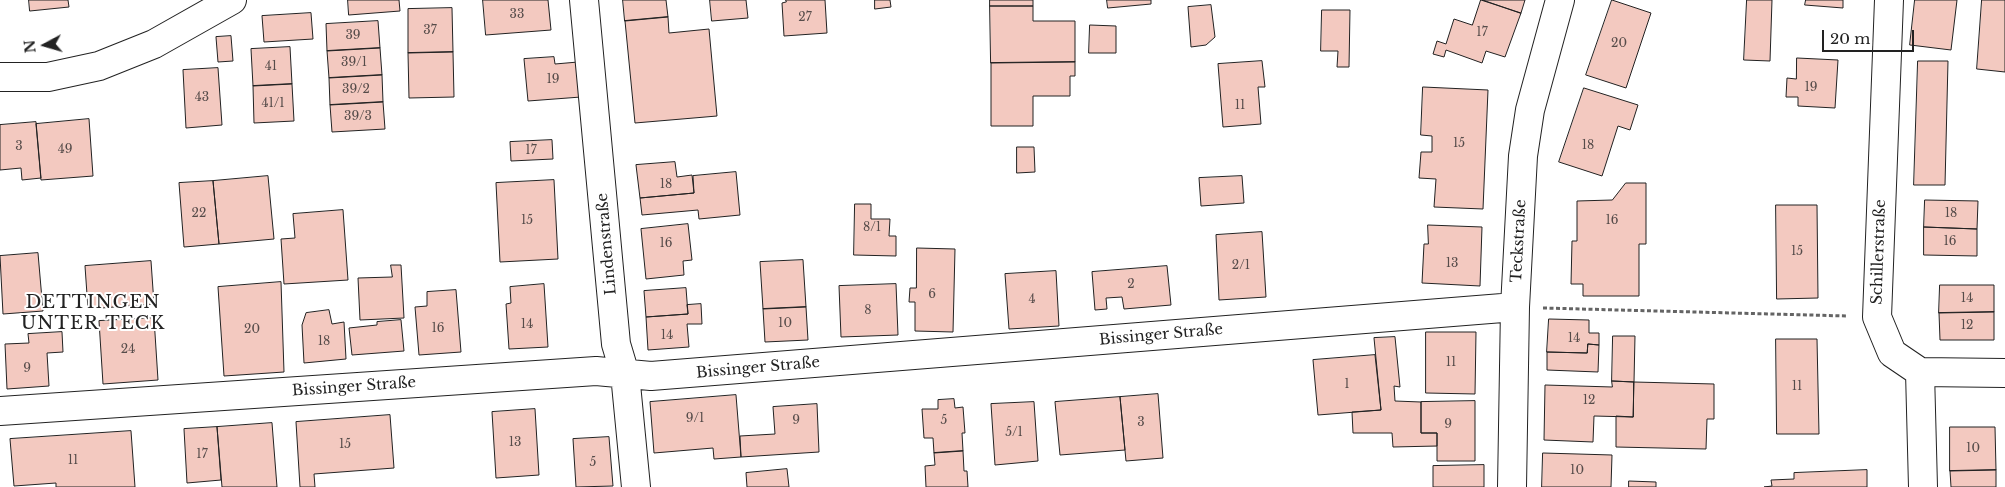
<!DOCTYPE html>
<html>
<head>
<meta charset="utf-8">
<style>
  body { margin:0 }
  #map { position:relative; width:2005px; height:487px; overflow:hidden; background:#fff; font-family:"Libre Baskerville",serif }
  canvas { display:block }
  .north { position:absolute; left:20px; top:20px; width:50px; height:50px; -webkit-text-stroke:4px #fff; paint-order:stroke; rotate:264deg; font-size:14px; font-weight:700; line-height:20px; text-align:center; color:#222 }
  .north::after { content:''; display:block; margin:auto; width:18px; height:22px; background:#222; clip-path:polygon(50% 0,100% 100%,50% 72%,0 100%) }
  .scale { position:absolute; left:1822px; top:30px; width:92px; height:22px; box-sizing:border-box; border:2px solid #222; border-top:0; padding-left:6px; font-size:15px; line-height:18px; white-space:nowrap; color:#222; -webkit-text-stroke:4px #fff; paint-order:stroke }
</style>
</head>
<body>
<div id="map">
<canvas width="2005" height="487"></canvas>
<div class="north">N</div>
<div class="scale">20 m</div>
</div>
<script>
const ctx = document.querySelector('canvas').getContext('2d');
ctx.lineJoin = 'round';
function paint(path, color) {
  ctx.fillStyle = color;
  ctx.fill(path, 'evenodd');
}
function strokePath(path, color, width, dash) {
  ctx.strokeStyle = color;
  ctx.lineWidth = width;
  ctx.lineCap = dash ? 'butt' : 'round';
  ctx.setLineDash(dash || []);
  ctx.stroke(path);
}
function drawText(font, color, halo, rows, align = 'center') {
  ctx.font = font + ' "Libre Baskerville",serif';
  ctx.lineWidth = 4;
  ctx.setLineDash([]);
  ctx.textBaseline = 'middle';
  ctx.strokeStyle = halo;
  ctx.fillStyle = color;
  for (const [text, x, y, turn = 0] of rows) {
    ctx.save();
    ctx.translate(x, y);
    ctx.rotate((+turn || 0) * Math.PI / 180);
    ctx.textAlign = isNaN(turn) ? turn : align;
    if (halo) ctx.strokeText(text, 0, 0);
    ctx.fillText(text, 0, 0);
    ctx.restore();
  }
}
const building = new Path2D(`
  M29 0H68L69 7 30 11Z
  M348 0H399L400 11 349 15Z
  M483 0H548L551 30 486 35Z
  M623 0H666L668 17 625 21Z
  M710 0H746L748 18 712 21Z
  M786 0H825L827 33 784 36 782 3 786 2Z
  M875 0H890L891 7 875 9Z
  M990 0H1033V6H990Z
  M1107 0H1151V4L1108 8Z
  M1481 0 1521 13 1505 57 1486 51 1482 63 1446 50 1444 57 1433 54 1437 41 1446 44 1454 19 1472 25Z
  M1483 0H1525L1521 13Z
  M1612 0 1651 13 1626 88 1586 75Z
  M1747 0H1772L1770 61 1744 60Z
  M1806 0H1843V8L1805 5Z
  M1915 0H1957L1951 50 1910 45Z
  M1982 0H2005V72L1977 69Z
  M1211 5 1215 37 1206 45 1191 47 1188 7Z
  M990 6H1033V21H1075V62L991 63Z
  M452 8 453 52 408 53V9Z
  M1322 10H1350L1349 67H1337L1338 51H1321Z
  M311 13 313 39 264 42 262 16Z
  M668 17 669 33 709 29 717 116 635 123 625 21Z
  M378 21 380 48 327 51 326 24Z
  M1090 25 1116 26V53H1089Z
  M231 36 233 61 218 62 216 37Z
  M290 47 292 84 253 86 251 49Z
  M380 48 382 75 329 78 327 51Z
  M453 52 454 97 409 98 408 53Z
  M554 57 555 64 578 62 581 97 528 101 524 59Z
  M1797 58 1838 60 1835 108 1798 106V97H1786L1787 78 1796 79Z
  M1262 61 1265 87H1258L1261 124 1223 127 1218 64Z
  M1918 61H1948L1945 185H1914Z
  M1075 62V76H1070V96H1033V126H991V63Z
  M218 68 222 125 186 128 183 70Z
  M382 75 383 102 330 105 329 78Z
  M292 84 294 121 254 123 253 86Z
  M1423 87 1488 90 1483 209 1434 207 1436 179 1419 178 1421 152H1432V136L1421 135Z
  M1584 88 1638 105 1630 130 1618 126 1602 176 1559 162Z
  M383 102 385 129 332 132 330 105Z
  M89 119 93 176 41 180 36 124Z
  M36 122 41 178 22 180 21 168 0 170V125Z
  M552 140 553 159 511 161 510 142Z
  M1017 147H1034L1035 172 1017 173Z
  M675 162 677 177 692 175 694 193 640 198 636 165Z
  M736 172 740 215 699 219 698 210 642 215 640 198 694 193 693 176Z
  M268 176 274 239 219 244 213 181Z
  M1242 176 1244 203 1201 206 1199 178Z
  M554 180 558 259 500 262 496 183Z
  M213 181 219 244 184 247 179 183Z
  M1626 183H1646V244H1639V296H1583V284H1571L1572 241H1577V201L1612 200Z
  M1925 200 1978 201 1977 229 1924 227Z
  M855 204H871V219H890L889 236H896V256L854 255Z
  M1776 205H1817L1818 298 1777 299Z
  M343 210 348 280 284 284 281 239 295 238 293 214Z
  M688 224 692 260 683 261 684 275 646 279 641 229Z
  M1428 225 1482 227 1480 286 1422 283 1424 244H1428Z
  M1924 227 1977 229V256L1924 255Z
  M1262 232 1266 297 1219 300 1216 235Z
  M917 248 955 249 953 332 915 331V302H909L910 288H916Z
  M38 253 43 311 3 314 0 256Z
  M803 260 806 307 763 309 760 262Z
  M151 261 154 304 88 309 85 266Z
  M391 265H401L404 318 360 320 358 278 392 277Z
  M1167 266 1171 305 1124 309 1122 297 1106 298 1107 309 1095 310 1092 272Z
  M1056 271 1059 326 1009 329 1005 274Z
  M281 282 284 372 224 376 218 287Z
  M544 284 548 347 509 349 506 304 511 303 510 287Z
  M896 284 898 335 841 337 839 286Z
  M1940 285H1994V312L1939 313Z
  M686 288 688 314 646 317 644 291Z
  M456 290 461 352 419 355 415 307 427 306V292Z
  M701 304 702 324H687L689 347 648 350 646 317 688 314 687 305Z
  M806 307 808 340 765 342 763 309Z
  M329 310 332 324 344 322 346 359 304 363 302 325 306 313Z
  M1994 312V340H1940L1939 313Z
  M154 318 158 380 103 384 99 321Z
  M1549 319 1589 320V333H1599V345L1588 344 1587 353 1547 352Z
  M401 320 404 351 352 355 349 328 377 325V322Z
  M62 332 63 352 47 353 49 386 7 389 5 344 29 343 28 334Z
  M1426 332H1476L1475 394 1426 393Z
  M1613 336H1635L1634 382 1612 381Z
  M1395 337 1400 387 1394 386 1395 401 1421 402V433H1437V446L1393 447 1392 433H1353L1352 412 1381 410 1374 338Z
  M1776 339H1817L1819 434H1777Z
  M1588 344 1599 345 1598 372 1547 370V352L1587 353Z
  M1375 355 1381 410 1318 415 1313 360Z
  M1612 381 1634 382 1633 417 1594 416 1593 442 1544 440 1545 385 1612 387Z
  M1634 382 1714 384V419H1707L1706 449 1616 447V416L1633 417Z
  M1158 394 1163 458 1126 461 1120 397Z
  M736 395 741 457 714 459 713 448 654 453 650 402Z
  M1120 397 1125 450 1060 455 1055 402Z
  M954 399 955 408 963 407 965 433H962L963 451 934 453 933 438H924L922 409H938V400Z
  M1475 401V461H1437V433H1421V402Z
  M1034 402 1038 461 995 465 991 404Z
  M817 404 819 452 741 457 740 436 775 434 773 407Z
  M535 409 539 475 496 478 492 412Z
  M390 415 394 468 314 474 315 487H300L296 422Z
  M272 423 277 487H222L217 427Z
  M217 427 221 480 187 483 184 429Z
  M1950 427H1995L1996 470 1950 471Z
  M131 431 135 487H56V483L14 486 10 439Z
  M609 437 613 486 576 487 573 439Z
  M963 451 964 471H967L968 487H926L925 466 935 465 934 453Z
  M1543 453 1612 455 1611 487H1542Z
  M1484 465V487H1433V466Z
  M787 469 789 487H747L746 473Z
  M1867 470V487H1764L1772 486 1771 480 1794 479V473Z
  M1996 470V487H1951L1950 471Z
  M1629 481 1656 482V487H1629Z`);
paint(building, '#f3c9c0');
strokePath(building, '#222', 1);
const minor = new Path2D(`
  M584 0 616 344 625 374 636 487
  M1889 0 1877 317 1892 353 1920 372
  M0 77H48L99 66 154 44 232 0
  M1920 372 1923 487
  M1920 372 2005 373
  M0 411 596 371 651 376 1515 307
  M1512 487 1515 307 1523 156 1530 110 1560 0`);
strokePath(minor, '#222', 30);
strokePath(new Path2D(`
  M1543 308 1847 316`), '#646464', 3, [4, 2.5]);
strokePath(minor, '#fff', 28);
drawText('12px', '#564c4a', null, [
  ["33",517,15],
  ["27",805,18],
  ["37",430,31],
  ["17",1482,33],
  ["39",353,36],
  ["20",1619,44],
  ["39/1",354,63],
  ["41",271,67],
  ["19",553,80],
  ["19",1811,88],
  ["39/2",356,90],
  ["43",202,98],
  ["41/1",273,104],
  ["11",1240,106],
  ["39/3",358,117],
  ["15",1459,144],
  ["18",1588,146],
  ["3",19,147],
  ["49",65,150],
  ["17",531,151],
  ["18",666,185],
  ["22",199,214],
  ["18",1951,214],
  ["15",527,221],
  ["16",1612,221],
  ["8/1",872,228],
  ["16",1950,242],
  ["16",666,244],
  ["15",1797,252],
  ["13",1452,264],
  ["2/1",1241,266],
  ["2",1131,285],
  ["6",932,295],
  ["14",1967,299],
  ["4",1032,300],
  ["8",868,311],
  ["10",785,324],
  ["14",527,325],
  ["12",1967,326],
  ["16",438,329],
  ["20",252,330],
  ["14",667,336],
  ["14",1574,339],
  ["18",324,342],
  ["24",128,350],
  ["11",1451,363],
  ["9",27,369],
  ["1",1347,385],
  ["11",1797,387],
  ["12",1589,401],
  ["9/1",695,419],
  ["9",796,421],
  ["5",944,421],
  ["3",1141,423],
  ["9",1448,425],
  ["5/1",1014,433],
  ["13",515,443],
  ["15",345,445],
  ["10",1973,449],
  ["17",202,455],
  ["11",73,461],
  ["5",593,463],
  ["10",1577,471]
]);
drawText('15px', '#222', '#fff', [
  ["Teckstraße",1519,241,-87],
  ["Lindenstraße",607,244,-95],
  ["Schillerstraße",1879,252,-88],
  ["Bissinger Straße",1161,335,-5],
  ["Bissinger Straße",758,368,-5],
  ["Bissinger Straße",354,387,-4]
]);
ctx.letterSpacing = '1px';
drawText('18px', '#222', '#fff', [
  ["DETTINGEN",93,303],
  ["UNTER TECK",93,324]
]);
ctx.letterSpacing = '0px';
</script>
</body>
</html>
